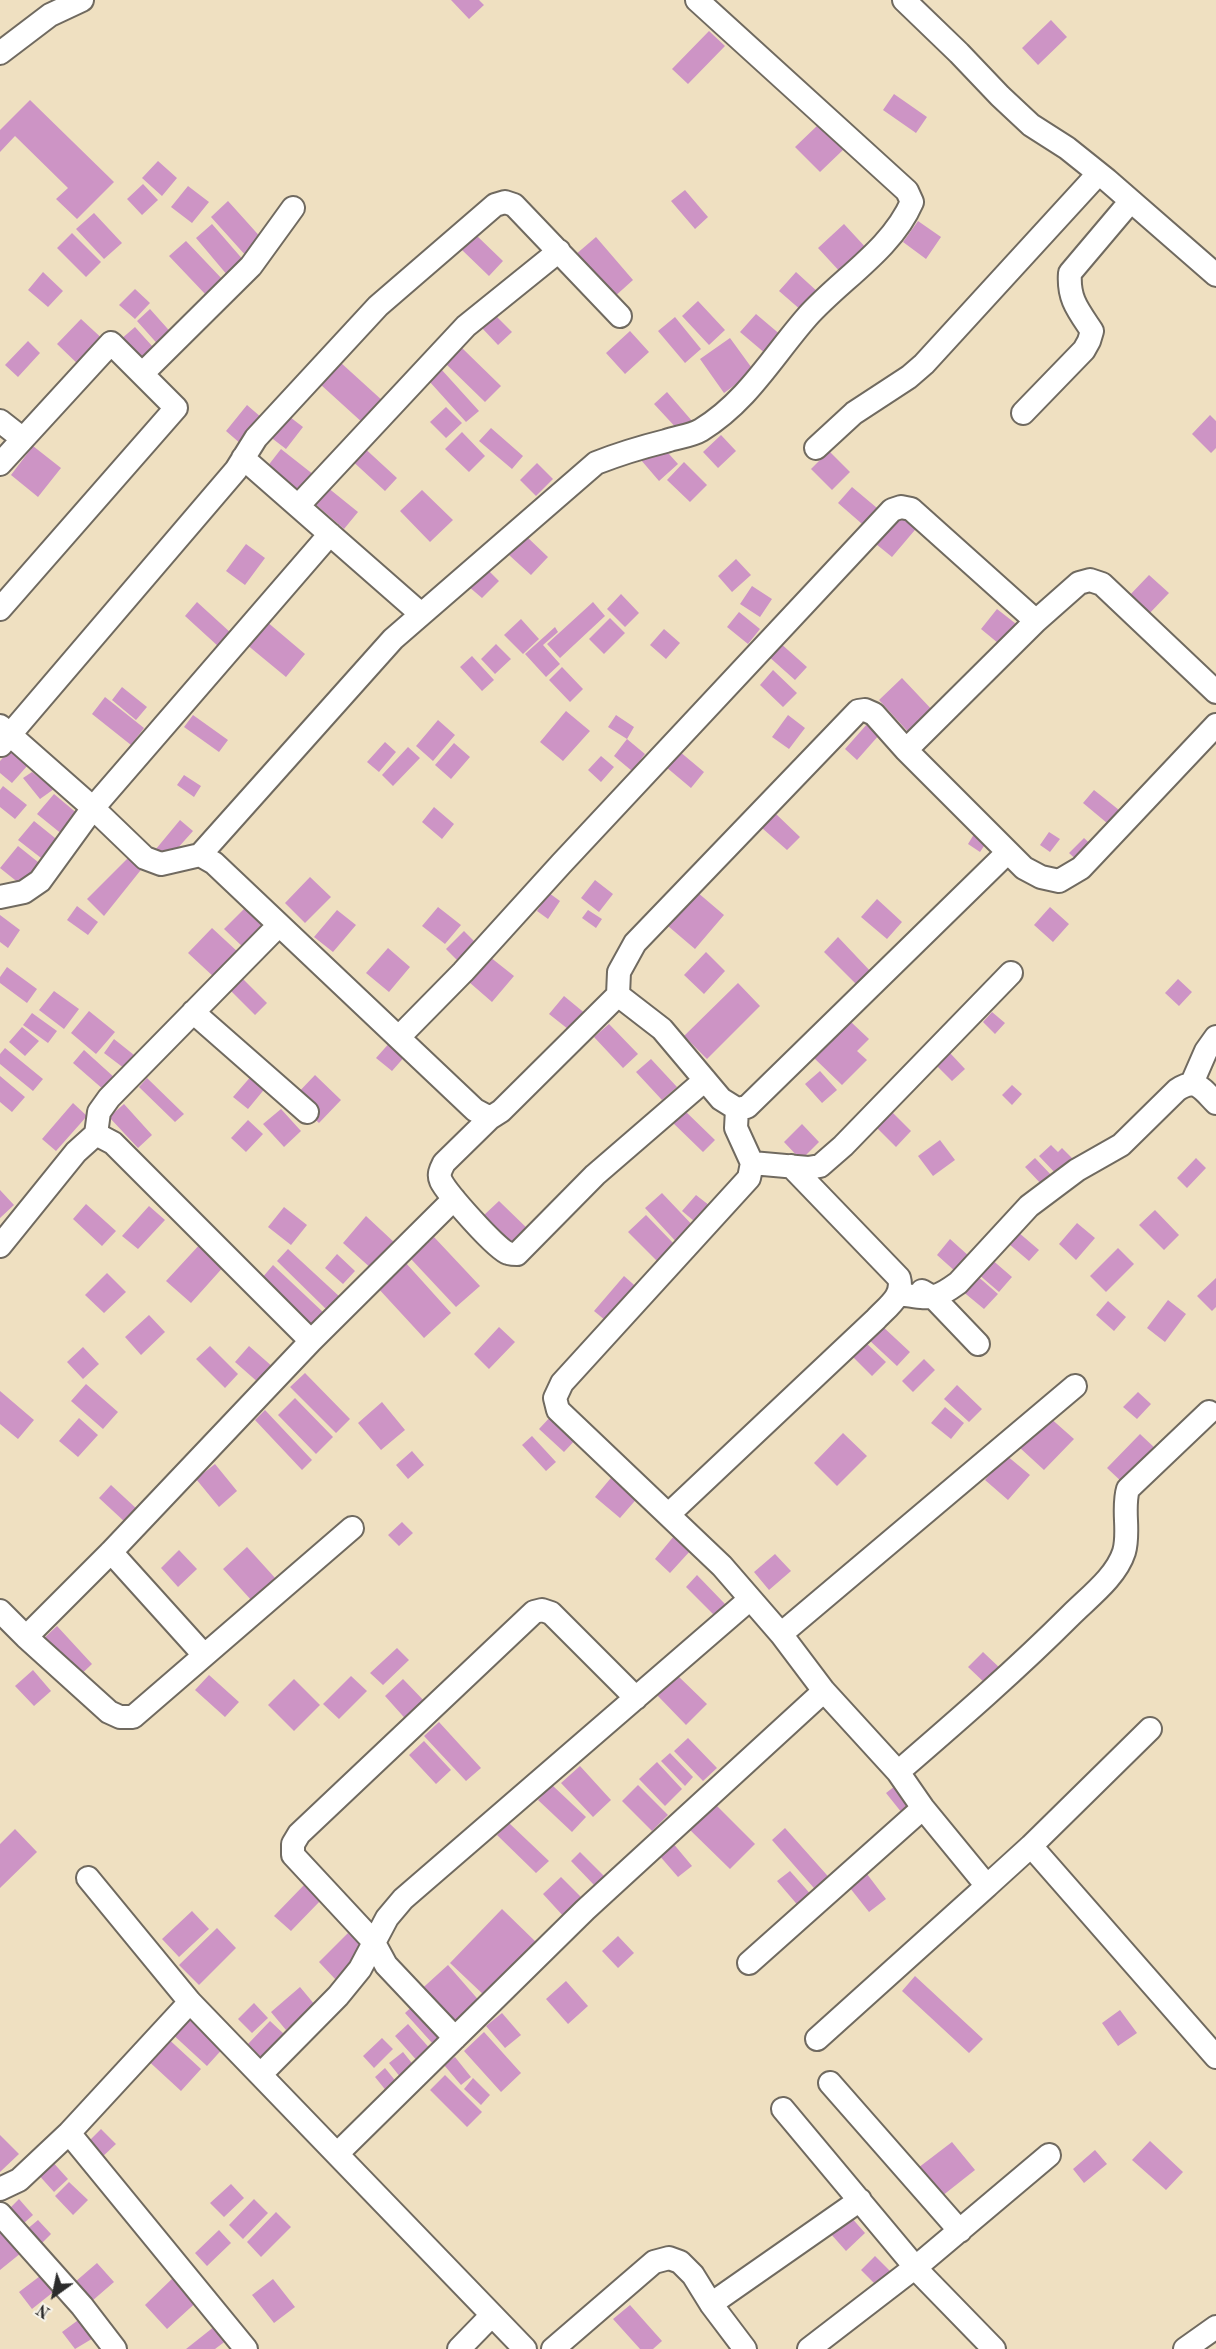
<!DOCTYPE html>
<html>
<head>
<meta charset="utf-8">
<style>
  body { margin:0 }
  #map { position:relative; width:1216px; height:2349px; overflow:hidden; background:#efe0c1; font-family:"Old Standard TT",serif }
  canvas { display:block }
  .north { position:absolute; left:24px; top:2265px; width:60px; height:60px; -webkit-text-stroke:4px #f7f3e8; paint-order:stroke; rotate:213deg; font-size:16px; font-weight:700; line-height:24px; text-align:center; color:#2b2b2b }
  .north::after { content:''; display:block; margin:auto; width:21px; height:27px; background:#2b2b2b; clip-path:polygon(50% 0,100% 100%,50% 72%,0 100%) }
</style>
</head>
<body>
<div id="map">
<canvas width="1216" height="2349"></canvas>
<div class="north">N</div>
</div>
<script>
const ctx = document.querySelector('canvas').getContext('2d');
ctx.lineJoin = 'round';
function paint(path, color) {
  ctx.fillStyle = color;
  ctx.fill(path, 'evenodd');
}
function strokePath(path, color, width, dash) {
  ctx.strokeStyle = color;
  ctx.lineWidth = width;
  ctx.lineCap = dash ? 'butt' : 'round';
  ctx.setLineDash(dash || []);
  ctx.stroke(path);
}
paint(new Path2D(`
  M451 0H479L484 5 469 19Z
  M1051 20 1067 37 1038 65 1022 48Z
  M709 31 725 46 688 84 672 69Z
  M894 94 927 117 916 133 883 110Z
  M30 100 114 182 77 219 56 199 68 188 15 136 0 152V130Z
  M819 124 844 149 820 172 795 147Z
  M158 161 177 178 162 196 142 178Z
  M143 184 158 200 142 215 127 199Z
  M188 186 209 202 192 223 171 207Z
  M685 190 708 217 695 229 671 201Z
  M228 201 264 241 247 257 211 217Z
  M94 213 122 243 104 259 76 229Z
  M918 221 941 237 926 259 903 242Z
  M212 224 245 262 228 276 196 238Z
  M844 224 868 250 842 274 818 248Z
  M72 233 101 262 86 277 57 248Z
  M476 235 503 261 489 276 462 250Z
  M596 237 633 280 613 298 575 255Z
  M186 241 224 281 207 296 169 256Z
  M43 272 63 291 48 307 28 290Z
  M796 272 819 293 802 311 779 291Z
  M135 289 150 303 135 319 119 305Z
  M698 301 725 330 709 345 682 316Z
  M150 309 175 337 162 349 137 321Z
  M756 314 782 336 766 354 740 332Z
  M495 315 512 332 498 345 482 328Z
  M675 317 701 349 685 363 658 331Z
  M81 319 107 343 82 368 57 344Z
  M135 327 161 356 146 369 120 340Z
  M630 331 649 352 625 374 606 353Z
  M730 338 754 371 724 393 700 359Z
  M28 341 40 353 18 377 5 365Z
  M462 348 501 386 485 402 446 364Z
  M340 362 384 402 364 424 320 384Z
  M441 369 479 411 466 422 429 381Z
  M667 392 692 421 680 432 654 404Z
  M247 405 262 418 241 444 226 431Z
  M446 407 462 423 446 438 430 422Z
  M286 414 303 427 286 449 269 436Z
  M1210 415 1216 421V448L1211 453 1192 434Z
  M491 428 523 456 512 469 479 441Z
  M462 432 485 456 469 472 445 449Z
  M721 435 736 451 718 468 703 452Z
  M360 444 397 478 385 491 348 457Z
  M660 444 678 464 659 481 641 460Z
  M33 446 61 468 38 497 11 475Z
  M281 449 314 475 300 493 267 467Z
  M829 451 850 472 832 490 811 469Z
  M684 462 707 485 690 502 667 480Z
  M537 463 553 479 536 496 520 480Z
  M327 487 358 512 344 529 314 503Z
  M852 487 883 513 869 530 838 503Z
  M422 490 453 520 430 542 400 511Z
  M904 511 920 524 892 557 876 544Z
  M526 536 548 557 531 575 509 555Z
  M246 544 265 558 245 585 226 571Z
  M736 559 751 575 732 592 718 576Z
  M486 568 499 581 482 598 468 586Z
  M1149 575 1169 593 1147 616 1128 597Z
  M752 586 772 599 760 617 740 604Z
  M621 594 639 613 625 627 607 609Z
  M197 602 231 633 219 647 185 616Z
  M593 602 605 616 560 658 547 644Z
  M997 609 1020 627 1004 648 981 629Z
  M739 612 760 629 748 644 727 627Z
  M610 618 625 633 604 654 589 639Z
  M521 619 539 639 523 654 504 635Z
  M266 621 305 654 286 677 246 644Z
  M555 627 558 632 543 645 560 664 546 677 525 654Z
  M664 629 680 643 666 659 650 645Z
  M779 642 807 667 795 680 767 655Z
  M496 644 511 659 495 674 481 659Z
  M472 656 494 680 482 691 460 667Z
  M562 667 583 689 570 702 549 680Z
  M773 670 797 693 783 707 760 685Z
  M902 678 935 713 911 735 879 700Z
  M122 687 147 707 136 720 112 700Z
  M105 697 144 728 131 745 92 714Z
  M566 711 590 731 563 761 540 742Z
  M193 715 228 740 219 752 184 727Z
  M616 715 634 727 627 739 608 727Z
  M788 715 805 728 789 749 772 737Z
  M438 720 455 735 433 761 416 746Z
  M868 723 880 734 857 760 845 749Z
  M627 739 645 754 632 771 614 756Z
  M385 742 396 752 379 772 367 762Z
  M454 743 470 757 451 779 435 765Z
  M408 747 420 758 393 786 382 775Z
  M10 750 28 765 12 783 0 773V761Z
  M679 751 704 772 691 788 666 767Z
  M601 756 614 767 601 782 588 770Z
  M32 772 54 789 40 799 23 778Z
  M184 775 201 786 194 797 177 785Z
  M3 786 27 805 15 819 0 807V790Z
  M1094 790 1124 814 1113 828 1083 803Z
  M54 794 79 815 63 835 37 814Z
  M434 807 454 824 442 839 422 822Z
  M776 814 800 837 787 850 762 828Z
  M180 820 193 831 168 859 156 849Z
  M34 821 60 842 45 861 18 840Z
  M976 831 988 840 980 852 968 844Z
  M1049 832 1060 839 1050 852 1040 845Z
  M1084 838 1097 850 1082 865 1069 853Z
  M18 846 43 866 25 888 0 868Z
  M131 855 144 866 104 916 87 899Z
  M310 877 331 897 305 923 285 903Z
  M595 880 613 894 599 912 581 898Z
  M697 892 724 915 695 949 668 926Z
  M549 893 560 901 548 919 537 911Z
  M877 899 902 922 887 939 861 917Z
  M77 906 98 922 88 935 67 920Z
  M246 907 267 928 246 950 224 929Z
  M438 907 461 925 445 944 422 926Z
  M1050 907 1069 924 1053 942 1034 925Z
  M337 910 356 925 333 952 314 937Z
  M588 910 602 919 596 928 582 918Z
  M0 915 20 930 8 948 0 942Z
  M212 928 239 953 215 978 188 953Z
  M464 931 477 944 459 962 446 949Z
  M838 937 873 974 859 987 824 952Z
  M388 948 410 967 389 992 366 973Z
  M706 952 725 971 704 994 684 975Z
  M490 957 514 976 492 1002 469 982Z
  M7 967 37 989 27 1003 0 983V977Z
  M243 979 267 1003 255 1015 231 991Z
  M1178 979 1192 992 1179 1006 1165 993Z
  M738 983 760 1006 707 1059 684 1036Z
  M54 991 79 1009 64 1029 39 1010Z
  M564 996 587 1015 573 1033 549 1014Z
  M89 1011 115 1032 96 1054 71 1033Z
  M992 1012 1005 1023 995 1034 983 1022Z
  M32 1013 57 1031 48 1043 23 1025Z
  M851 1022 869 1039 857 1051 867 1060 842 1085 814 1058Z
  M609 1024 638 1054 623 1068 594 1037Z
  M22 1027 39 1041 25 1056 9 1042Z
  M114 1039 139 1059 129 1072 104 1053Z
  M392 1040 407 1054 392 1071 376 1058Z
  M5 1048 43 1079 33 1091 0 1064V1054Z
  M84 1050 115 1078 104 1090 73 1063Z
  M950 1053 965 1069 952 1081 937 1066Z
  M651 1059 677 1087 662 1100 636 1072Z
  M820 1071 837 1090 822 1103 805 1084Z
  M253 1074 267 1086 248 1109 233 1097Z
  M315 1075 341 1100 319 1123 293 1098Z
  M0 1076 25 1097 12 1112 0 1102Z
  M147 1078 184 1114 175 1122 139 1087Z
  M1012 1085 1022 1094 1012 1105 1002 1095Z
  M73 1103 87 1116 56 1151 42 1139Z
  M124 1104 152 1135 138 1148 109 1117Z
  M281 1109 301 1131 284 1147 263 1124Z
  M683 1109 715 1140 703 1152 671 1121Z
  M891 1111 911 1131 896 1147 875 1126Z
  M248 1120 263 1134 246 1152 231 1138Z
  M802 1124 819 1142 801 1160 784 1142Z
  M940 1140 955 1160 933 1176 918 1156Z
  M1051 1145 1058 1152 1062 1148 1075 1161 1058 1176 1039 1156Z
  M1035 1158 1054 1178 1044 1187 1025 1167Z
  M1196 1158 1206 1168 1187 1188 1177 1178Z
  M0 1190 14 1205 0 1218Z
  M662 1193 697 1230 680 1246 645 1208Z
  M696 1195 714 1209 700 1226 682 1211Z
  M499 1201 533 1234 517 1249 483 1216Z
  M86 1204 116 1231 102 1246 73 1219Z
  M149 1206 165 1220 138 1249 122 1236Z
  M284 1207 307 1225 291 1245 268 1227Z
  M1155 1210 1179 1235 1164 1250 1139 1225Z
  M646 1215 677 1247 660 1264 628 1232Z
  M366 1216 396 1244 373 1270 343 1243Z
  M1077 1223 1095 1238 1076 1260 1059 1244Z
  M1018 1232 1039 1250 1029 1261 1009 1244Z
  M434 1237 480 1286 456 1307 411 1259Z
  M950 1239 970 1257 956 1272 937 1255Z
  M202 1242 226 1264 191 1303 166 1281Z
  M1118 1248 1134 1264 1106 1292 1090 1276Z
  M288 1249 340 1297 327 1310 277 1261Z
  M337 1254 355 1271 343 1284 325 1268Z
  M990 1258 1012 1277 999 1292 977 1273Z
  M405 1262 451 1313 424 1338 377 1287Z
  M273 1265 324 1313 312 1326 262 1278Z
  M107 1273 126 1292 104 1313 85 1295Z
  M975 1274 998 1294 984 1309 961 1290Z
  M624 1276 641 1291 611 1325 594 1311Z
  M1216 1278V1307L1212 1311 1197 1296Z
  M1168 1300 1186 1314 1165 1342 1147 1328Z
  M1108 1301 1126 1317 1114 1331 1096 1315Z
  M149 1315 165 1332 141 1355 125 1337Z
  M881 1325 910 1352 897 1366 868 1339Z
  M499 1327 515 1342 489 1369 474 1354Z
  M864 1341 886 1362 872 1376 851 1355Z
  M210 1346 238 1374 225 1388 196 1359Z
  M249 1346 274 1368 260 1384 235 1362Z
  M83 1347 99 1364 83 1379 67 1362Z
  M924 1359 935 1370 913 1392 902 1381Z
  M305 1373 350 1419 336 1433 290 1387Z
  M86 1384 118 1412 103 1429 71 1401Z
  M957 1385 982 1409 969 1422 944 1399Z
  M0 1391 34 1420 18 1439 0 1424Z
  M1138 1392 1151 1404 1137 1419 1123 1407Z
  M295 1398 333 1437 316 1454 278 1415Z
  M382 1402 405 1430 381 1450 358 1423Z
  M945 1407 964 1423 951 1439 931 1423Z
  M265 1410 312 1460 302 1470 255 1420Z
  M553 1414 578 1437 564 1452 539 1429Z
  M1048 1416 1074 1439 1044 1470 1019 1447Z
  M79 1418 98 1435 78 1457 59 1441Z
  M843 1433 867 1456 837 1486 814 1463Z
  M1140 1434 1157 1450 1124 1484 1107 1468Z
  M532 1436 556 1462 546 1471 522 1445Z
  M412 1451 424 1465 408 1479 396 1465Z
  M1006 1455 1030 1475 1008 1500 985 1480Z
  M215 1464 237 1491 219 1507 196 1479Z
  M615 1473 640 1495 620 1518 595 1497Z
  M111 1485 138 1510 126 1523 99 1498Z
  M402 1522 413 1533 399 1546 388 1535Z
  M674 1536 691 1550 670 1573 655 1559Z
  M247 1547 276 1579 252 1601 223 1569Z
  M179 1550 197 1569 178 1587 161 1568Z
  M775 1554 791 1571 769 1590 754 1572Z
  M697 1575 725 1604 714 1615 686 1587Z
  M57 1626 92 1664 75 1680 40 1642Z
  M397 1648 409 1660 383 1685 370 1673Z
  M983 1652 1002 1670 987 1685 968 1667Z
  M33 1670 51 1691 34 1706 15 1686Z
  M209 1675 239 1702 225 1717 195 1690Z
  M677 1675 707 1704 686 1725 657 1695Z
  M351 1676 367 1691 339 1719 323 1704Z
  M294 1679 320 1705 294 1731 268 1705Z
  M403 1679 429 1706 410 1724 385 1696Z
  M439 1722 481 1768 466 1781 424 1736Z
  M688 1738 717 1768 703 1781 674 1751Z
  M424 1741 451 1770 436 1784 409 1755Z
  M670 1753 693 1777 685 1786 661 1761Z
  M657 1762 682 1789 665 1806 639 1779Z
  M580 1766 611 1800 593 1817 561 1783Z
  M552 1785 586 1817 572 1832 538 1800Z
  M638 1785 668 1815 652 1831 622 1801Z
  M895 1786 915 1811 906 1818 886 1793Z
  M713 1802 755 1844 730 1869 688 1828Z
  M509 1823 549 1861 536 1873 497 1835Z
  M785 1828 834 1883 820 1895 772 1840Z
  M15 1829 37 1852 0 1888V1844Z
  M672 1842 692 1866 678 1877 658 1854Z
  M580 1852 605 1877 595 1886 571 1861Z
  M790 1871 814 1898 801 1909 777 1881Z
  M867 1874 886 1899 869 1912 850 1888Z
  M561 1877 584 1900 565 1918 543 1894Z
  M305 1884 321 1900 291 1931 274 1916Z
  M502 1909 538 1944 487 1998 450 1963Z
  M192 1911 209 1929 179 1957 162 1939Z
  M217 1928 236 1948 199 1985 179 1965Z
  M348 1933 365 1950 336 1980 319 1962Z
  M618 1936 634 1953 618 1968 602 1951Z
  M448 1965 482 2004 450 2032 416 1994Z
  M915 1976 983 2039 969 2053 902 1991Z
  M566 1981 588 2006 568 2024 546 1999Z
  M300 1987 315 2005 286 2030 271 2012Z
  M417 2002 445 2033 433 2044 405 2013Z
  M254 2003 268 2018 252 2033 238 2019Z
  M189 2010 226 2045 207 2066 169 2031Z
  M1120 2010 1137 2033 1118 2046 1102 2023Z
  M502 2013 521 2035 505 2048 486 2026Z
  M270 2021 284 2034 261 2057 248 2044Z
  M408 2024 433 2052 420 2064 395 2036Z
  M484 2032 521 2073 501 2092 464 2051Z
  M163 2034 201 2069 181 2091 143 2056Z
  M382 2038 393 2049 374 2068 363 2056Z
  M403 2052 415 2067 401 2078 389 2063Z
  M455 2057 471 2077 461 2085 444 2065Z
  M385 2068 398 2084 388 2093 375 2077Z
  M445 2075 482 2112 467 2127 430 2090Z
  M473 2078 490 2095 481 2105 464 2089Z
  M101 2129 116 2144 101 2158 87 2143Z
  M0 2135 19 2154 0 2172Z
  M1150 2141 1183 2172 1166 2190 1132 2160Z
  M952 2142 975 2170 937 2200 914 2171Z
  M1095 2150 1107 2164 1084 2183 1073 2169Z
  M50 2159 68 2179 54 2192 36 2172Z
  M69 2182 88 2200 73 2215 55 2196Z
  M231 2184 244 2198 224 2217 210 2203Z
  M19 2199 33 2215 24 2223 10 2208Z
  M254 2199 268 2213 243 2239 229 2225Z
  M276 2212 291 2227 261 2257 247 2242Z
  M850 2216 865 2233 846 2251 830 2233Z
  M38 2220 51 2234 40 2245 26 2230Z
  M0 2224 26 2249 0 2270Z
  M219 2230 231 2243 207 2266 195 2253Z
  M875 2256 893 2274 878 2287 861 2270Z
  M97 2263 114 2282 92 2301 75 2282Z
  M44 2273 57 2289 32 2309 19 2292Z
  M178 2273 201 2298 167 2329 145 2305Z
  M273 2279 295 2307 274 2323 252 2295Z
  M630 2305 662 2341 653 2349H640L613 2319Z
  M81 2318 95 2337 75 2349 62 2332Z
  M215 2326 227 2340 215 2349H186Z`), '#cd94c5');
const minor = new Path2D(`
  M904 0 959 53 1000 96 1031 125 1067 148 1107 180 1216 275
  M0 53 50 15 82 0
  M143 373 251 266 293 208
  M1023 413 1084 350 1089 341 1092 331C1078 310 1068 299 1070 273L1130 202
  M0 421 23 439
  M816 448 854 413 909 377 924 364 1098 174
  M243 458 421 614
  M0 464 111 343 176 408 0 609
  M298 506 466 326 559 251
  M0 726 93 808 145 858 161 864 200 855 214 863 475 1110 490 1118 501 1111 618 995 619 972 635 943 858 711 865 710 874 714 906 750 1024 868 1041 877 1059 881 1081 868 1216 725
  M1 745 236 470 256 438 378 306 495 205 505 202 514 205 620 316
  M906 750 1036 621 1079 583 1090 580 1102 584 1216 692
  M200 855 393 639 596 463C619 454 642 447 666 441 677 437 691 436 701 430 748 401 772 357 807 317 841 279 891 250 912 202L907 191 697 0
  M0 897 24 892 40 881 93 808 330 534
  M618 995 662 1029 721 1099 737 1109 747 1107 1008 852
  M193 1012 307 1112
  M399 1037 463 972 561 864 892 510 901 507 911 509 1036 621
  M1192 1083 1206 1051 1216 1037
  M737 1109 736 1128 752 1163 749 1178 562 1383 555 1398 558 1410 722 1566 781 1634 824 1691 898 1772 923 1808 987 1886 1031 1846 1150 1729
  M490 1118 444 1163C441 1169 438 1174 441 1181 447 1193 496 1249 508 1253 509 1254 516 1254 517 1254L595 1175 705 1080
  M96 1134 113 1143 311 1341
  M752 1163 808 1168 820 1166 843 1146 1011 973
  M0 1246 76 1152 96 1134 99 1112 109 1098 279 925
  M922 1291 934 1298 978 1344
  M899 1294C930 1298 932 1302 958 1283L1029 1206 1077 1170 1121 1145 1177 1090C1196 1077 1202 1089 1216 1103
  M669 1514 876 1319C888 1306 904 1296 899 1278L791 1166
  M111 1552 204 1655
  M0 1611 26 1637 109 1712 120 1717H133L352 1528
  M781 1634 1075 1386
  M26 1637 111 1552 311 1341 454 1199
  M898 1772C957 1721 1016 1670 1071 1615 1089 1597 1116 1577 1124 1552 1130 1532 1122 1509 1128 1489L1209 1412
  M1031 1846 1216 2057
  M88 1878 190 2002 525 2349
  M749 1963 923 1808
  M455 2038 386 1965 373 1941 293 1855V1844L299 1834 534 1612 542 1610 551 1613 636 1698
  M817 2039 987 1886
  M261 2074 338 1996 360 1969 387 1918 403 1899 749 1600
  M830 2083 960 2231
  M783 2109 921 2274 994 2349
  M69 2133 246 2349
  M338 2153 585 1910 824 1691
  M0 2189 19 2180 69 2133 190 2002
  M0 2214 82 2306 115 2349
  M711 2304 860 2200
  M459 2349 492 2315
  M553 2349 654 2262 669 2258 680 2262 693 2275 711 2304 745 2349
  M809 2349 922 2262 1049 2155
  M1185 2349 1216 2327`);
strokePath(minor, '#706a60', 26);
strokePath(minor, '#fff', 22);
</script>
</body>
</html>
